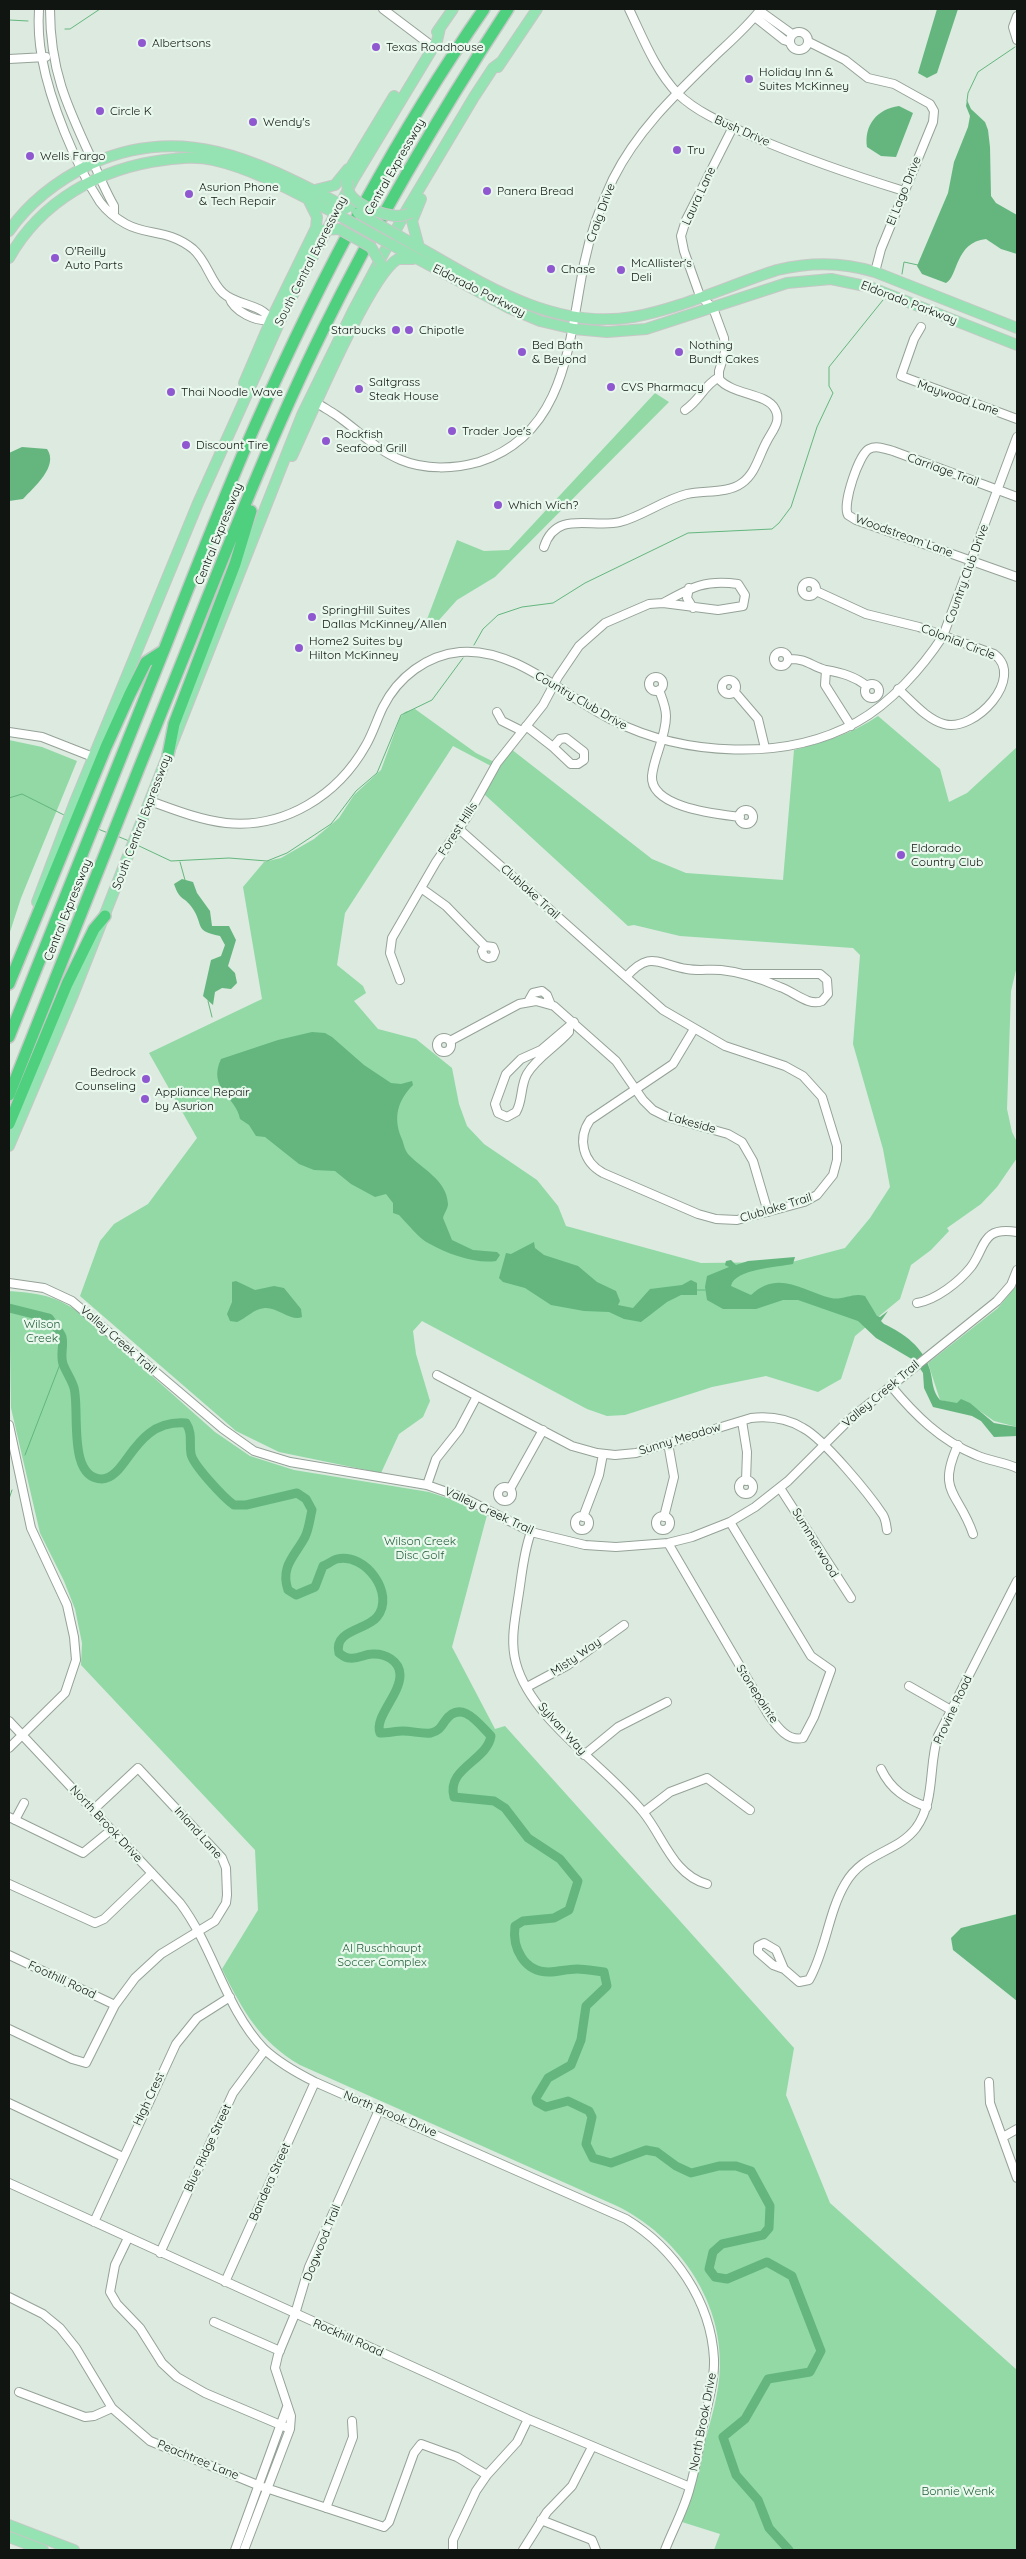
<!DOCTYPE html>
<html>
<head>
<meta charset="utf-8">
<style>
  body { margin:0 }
  #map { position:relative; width:1026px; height:2559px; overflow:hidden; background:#dceadf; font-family:Quicksand,sans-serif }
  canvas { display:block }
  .frame { position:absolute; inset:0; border:10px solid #101511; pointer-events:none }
</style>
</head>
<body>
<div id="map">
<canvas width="1026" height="2559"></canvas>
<div class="frame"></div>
</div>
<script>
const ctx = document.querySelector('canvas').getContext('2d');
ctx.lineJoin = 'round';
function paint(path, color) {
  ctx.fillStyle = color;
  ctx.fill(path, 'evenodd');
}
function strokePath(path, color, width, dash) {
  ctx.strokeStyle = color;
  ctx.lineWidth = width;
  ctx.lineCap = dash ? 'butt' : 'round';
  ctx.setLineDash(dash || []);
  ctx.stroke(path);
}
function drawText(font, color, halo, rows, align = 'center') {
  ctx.font = font + ' Quicksand,sans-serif';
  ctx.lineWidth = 4.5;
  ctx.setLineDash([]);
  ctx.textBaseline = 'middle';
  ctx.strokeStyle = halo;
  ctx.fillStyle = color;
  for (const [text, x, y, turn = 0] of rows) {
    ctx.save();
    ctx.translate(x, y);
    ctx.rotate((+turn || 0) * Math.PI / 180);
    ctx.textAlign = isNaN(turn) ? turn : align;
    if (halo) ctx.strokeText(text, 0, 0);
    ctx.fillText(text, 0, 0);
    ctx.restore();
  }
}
paint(new Path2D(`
  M655 393 669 402 495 577 457 600 431 629 426 622 457 540 484 551 509 550Z
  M415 709 476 753 494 762 491 766 453 746 345 913 337 965 363 986 366 993 354 1001 378 1029 416 1039 452 1068 459 1104 467 1126 484 1144 537 1180 558 1206 566 1226 701 1263 792 1262 845 1248 870 1218 890 1187 883 1149 853 1044 860 955 853 948 680 936 634 925 628 926 484 794 511 749 652 859 686 873 783 880 794 750C824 742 852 734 878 716L940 769 949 802 967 793 1017 747V966L1011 991 1007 1109 1012 1132 1017 1142V1158L997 1187 981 1204 947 1228 949 1231 931 1250 911 1265 900 1299 855 1336 841 1379 818 1392 766 1376 712 1387 625 1415 607 1416 587 1409 422 1321 413 1331 416 1354 430 1401 423 1417 399 1434 381 1473 279 1452 236 1431 80 1296 100 1241 114 1224 148 1204 197 1138 149 1053 262 999 243 887 264 862 281 858 314 839 339 818 354 795 381 770 400 718 405 712Z
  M9 740 42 747 77 761 21 898 9 935Z
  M1017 1285V1427L994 1421 977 1409 940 1400 928 1363 998 1308Z
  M9 1291C41 1293 61 1297 88 1319L215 1432 250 1456 294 1470 429 1492 453 1500 487 1515 452 1647 495 1729 505 1726 794 2048 786 2095 830 2203 1017 2370V2550H714L720 2534 682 2522C691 2496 698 2471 704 2445 711 2419 719 2394 720 2367 722 2298 676 2235 617 2206L300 2065C259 2041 243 2011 222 1969L258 1910 255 1850 81 1665 82 1643 75 1609 64 1581 40 1533 11 1408Z`), '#92d9a6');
paint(new Path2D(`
  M937 9H958L937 73 927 78 918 73Z
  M967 100 971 109 985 122 988 130 990 147 991 196 996 203 1017 215V254L1001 249 986 239C955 242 958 277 946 283L922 274 917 266 948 193 954 162 968 127 970 116 966 106Z
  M899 106 913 113 896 157 881 156 867 147C864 125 877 109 899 106Z
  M22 447 47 449C59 466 34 487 23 499L9 501V453Z
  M182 879 193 882 197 893 210 911 212 926H229L236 940 228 966 235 973 237 983 231 989 222 988 215 992 213 1005 203 996 211 960 221 956 225 945 220 936C194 931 204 926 193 909 185 896 180 902 174 884Z
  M312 1032 325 1033 332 1037 364 1065 391 1083 401 1084 412 1081 413 1085C398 1100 393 1117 401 1137 404 1143 404 1149 408 1154 422 1169 447 1180 448 1204 448 1209 444 1213 443 1218L452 1240 473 1250 497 1252 500 1255 496 1261C475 1264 448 1254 430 1244 419 1239 408 1224 399 1215L393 1213V1203L386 1194 375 1197 351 1184 335 1171 314 1170 299 1164 265 1137 256 1136 249 1125 240 1119C236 1096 207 1089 221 1059L278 1040Z
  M534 1242 535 1248 544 1255 578 1266 597 1282 616 1291 620 1301 618 1305 633 1308 650 1289 682 1285 691 1280 697 1283V1295H681L667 1302 641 1322 624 1319 609 1312 584 1311 551 1305 525 1288 503 1282 499 1278 506 1253 511 1254Z
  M795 1257 793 1264C779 1267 734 1269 731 1286L751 1295C778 1269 803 1291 831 1298 842 1301 853 1292 865 1296L877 1316 880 1317 888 1311 881 1321 884 1324C904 1333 924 1348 930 1370 933 1381 932 1391 940 1400L957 1403 961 1399 970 1403 994 1423 1017 1427V1436L994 1437 981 1421 972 1416 933 1407 924 1388 923 1373 915 1361 876 1338 858 1321 798 1300H783L756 1309H723L707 1300 705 1287 707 1276 729 1267 725 1265 726 1261 731 1260 736 1265 748 1261Z
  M236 1281 255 1290 274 1286 284 1288 301 1309 302 1317C292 1322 277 1307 265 1308 253 1309 247 1318 237 1322L230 1321 227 1314 232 1302V1282Z
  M1017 1914V2001L953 1950 951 1938 961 1928Z`), '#64b67e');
strokePath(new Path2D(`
  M9 20 28 21
  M65 29H70L100 9
  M967 101 968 93 978 72 1015 47
  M902 274 904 262 918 265
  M474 645 483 629 498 615 522 607 553 603 585 583 688 533 772 529 779 523 791 507 817 427 833 393 829 386V367L883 300
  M9 798 22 794 64 815
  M98 829 108 833
  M117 836 129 841
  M137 845 171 861 229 858 267 861 287 853 331 824 356 791 377 773 401 715 432 700 463 658
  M180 862 185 880
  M208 1001 212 1017
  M697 1290H705
  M25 1455 62 1359
  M9 1499 12 1490`), '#64b67e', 1);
strokePath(new Path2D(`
  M9 1308 49 1318C53 1324 60 1331 62 1337 64 1346 60 1355 63 1364 66 1372 72 1380 74 1388 80 1409 67 1479 102 1479 128 1478 133 1419 186 1423 193 1434 189 1442 191 1454 193 1465 224 1498 234 1505H246L297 1493 306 1499 312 1510C310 1518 309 1529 305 1537 295 1556 280 1566 288 1590L296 1595 315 1587 323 1566C328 1564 333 1560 337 1559 365 1552 396 1594 377 1617 367 1630 333 1630 339 1653 342 1655 345 1658 349 1658 357 1660 365 1654 372 1654 385 1653 400 1661 400 1675 400 1695 374 1717 380 1733 388 1733 396 1731 403 1731 412 1731 422 1734 431 1733 439 1731 441 1727 445 1721 461 1698 479 1724 491 1736 487 1761 446 1768 454 1797L494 1801 505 1808 528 1838 560 1859 578 1881 569 1910 554 1918 523 1921 515 1926C512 1948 524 1972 549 1972 558 1972 567 1969 577 1969 585 1969 595 1971 604 1972L607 1986 586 2006 581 2040 571 2065 548 2078 536 2098 537 2102 546 2107 568 2101 589 2111 592 2117 586 2144 593 2158 611 2163 646 2150 657 2152 676 2166 691 2173 719 2166H736L751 2171 770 2206 769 2228 763 2235 722 2244 713 2252 709 2269 715 2277 727 2279 767 2262 792 2276 821 2351 810 2372 768 2379 745 2419 723 2437 736 2475 758 2500 769 2528 789 2550`), '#64b67e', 9);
const minor = new Path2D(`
  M39 9C38 25 39 42 42 58 50 102 75 164 100 202 106 210 117 219 126 224 148 236 168 229 193 249 207 261 210 281 223 293 237 306 261 303 271 320 256 322 234 312 229 297
  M50 9C50 72 68 108 94 164 100 178 106 192 114 206V213
  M383 9 428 43
  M629 9C643 38 655 70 678 94 699 114 728 125 754 137 803 158 852 175 904 191
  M760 11 792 34
  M1017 16 1013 27 1017 40
  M755 17 784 40 790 42
  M790 41a9 9 0 1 1 18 0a9 9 0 1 1-18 0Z
  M809 42 845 60 868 78 894 84 930 104 934 111 933 122 881 249 875 272
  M9 59 46 57
  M921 327 914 339 901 376 1017 419
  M317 403C323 407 330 411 336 415 358 430 376 450 401 460 425 470 454 469 479 462 567 434 569 339 584 264 590 235 600 206 613 179 638 129 677 93 716 55 732 40 748 26 761 9
  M685 410C702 398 702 387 719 377
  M1017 497 893 451C885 449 877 445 869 449 859 454 842 504 848 515L856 520 1017 577
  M544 547C556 509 593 529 620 522 643 516 663 500 687 494 704 490 727 494 742 483 756 473 759 455 767 441 772 431 782 421 775 409 767 393 732 395 719 379V371L725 352 724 338 713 308 700 296 684 251 681 236 686 220 733 127
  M802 589a7 7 0 1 1 14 0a7 7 0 1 1-14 0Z
  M689 588 687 598 693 608
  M816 591 866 614 919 627 994 654C1026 677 975 733 944 724 926 719 912 701 898 689
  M774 659a7 7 0 1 1 14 0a7 7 0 1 1-14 0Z
  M788 659C806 658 811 666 826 670 842 673 854 676 867 686
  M826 670 825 685 851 726
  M649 684a7 7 0 1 1 14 0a7 7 0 1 1-14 0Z
  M722 687a7 7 0 1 1 14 0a7 7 0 1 1-14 0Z
  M865 691a7 7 0 1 1 14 0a7 7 0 1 1-14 0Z
  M659 690C662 698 666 707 666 716 666 737 654 756 652 776 650 808 718 814 740 817
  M734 691 758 719 765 748
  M497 712 502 721 522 731
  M526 726 553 747
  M9 732 42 737 93 757
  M566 738 584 752V760L578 764H571L553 747 560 739Z
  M150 801C175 810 200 820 226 823 285 829 338 795 366 745 373 733 377 719 383 707 398 677 427 655 460 652 515 647 565 697 612 720 683 756 786 762 857 722 891 703 922 668 943 636L1017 437
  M739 817a7 7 0 1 1 14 0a7 7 0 1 1-14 0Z
  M459 829 663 1010 725 1046 785 1066 803 1076 822 1097 837 1146V1160L833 1175 817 1195 804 1202 737 1220 716 1219 698 1214 603 1173C583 1162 577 1139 590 1120L673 1064 694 1029
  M421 888 446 906 485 946 493 947 495 952 493 957 488 958 484 956 482 951 485 946
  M626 977C650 950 657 964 687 969 698 971 710 969 721 970 741 972 762 979 780 987 793 991 809 1007 822 1001L828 994 827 980 820 974H743
  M400 980 390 953 392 938 436 862 467 817 497 763 543 705 558 677 579 646 605 623 649 604 663 603 718 610 743 606 745 595 738 584C705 579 690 588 663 603
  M528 1002 533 993 542 991 547 995 551 1005
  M569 1027V1032C556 1047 537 1057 527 1074 520 1086 523 1101 516 1112L507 1117 498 1113 495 1104 506 1074 521 1059 541 1050 574 1022
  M437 1045a7 7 0 1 1 14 0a7 7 0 1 1-14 0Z
  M450 1041 519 1004 536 1001 554 1006 616 1061 643 1100 653 1110 667 1117 728 1134 742 1142 753 1161 768 1212
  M9 1283 44 1288 72 1301 223 1429 254 1451 290 1462 427 1485 464 1498 531 1532 585 1545 616 1547 668 1543 692 1537 730 1522 755 1507 788 1481 850 1419 997 1301 1011 1285 1017 1270
  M917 1303C936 1300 959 1282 971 1267 986 1247 981 1226 1017 1232
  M437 1375 572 1446 597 1453 615 1455 636 1453 751 1418C769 1416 788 1419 803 1428 824 1439 869 1494 883 1515 886 1520 886 1525 887 1530
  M891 1386C914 1414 941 1441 976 1455 989 1461 1004 1462 1017 1468
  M742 1421 747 1452 746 1481
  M9 1425 31 1528 67 1605 74 1637 76 1660 65 1693 9 1748
  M958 1445C936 1493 959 1492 973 1534
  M739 1487a7 7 0 1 1 14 0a7 7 0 1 1-14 0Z
  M427 1485 436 1459 459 1430 477 1396
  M498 1494a7 7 0 1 1 14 0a7 7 0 1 1-14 0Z
  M780 1488 851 1598
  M510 1489 543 1430
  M575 1523a7 7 0 1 1 14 0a7 7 0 1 1-14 0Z
  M656 1523a7 7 0 1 1 14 0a7 7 0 1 1-14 0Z
  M583 1517 599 1475 603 1454
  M664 1517 674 1477 668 1443
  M531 1532C523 1554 522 1575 518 1599 515 1620 510 1641 516 1663 531 1720 607 1767 643 1812 663 1836 673 1875 707 1884
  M668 1543 768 1714C776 1725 787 1742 803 1738L814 1717 831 1670 811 1656 730 1522
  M909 1686 951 1710
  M527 1687 568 1665 624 1625
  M9 1721 180 1903C214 1948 225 2008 264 2049 279 2063 297 2073 315 2082L626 2219C674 2248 711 2301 714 2359 715 2381 707 2405 703 2427 699 2446 696 2467 690 2487 685 2508 673 2529 665 2550
  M584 1755 618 1727 667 1702
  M881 1769C891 1790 906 1799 927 1807
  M644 1812 670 1792 707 1778 750 1810
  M9 1817 83 1853 111 1830
  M15 1820 24 1803
  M9 1884 95 1923 104 1919 152 1873
  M764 1943 776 1950 784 1969 773 1965 758 1952V1946Z
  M9 1955 115 2005
  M784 1969 799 1982 809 1980C826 1950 828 1913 845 1884 863 1852 897 1853 916 1828 936 1800 928 1766 938 1736L1017 1581
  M9 2029 72 2059 86 2063 115 2005 135 1978 161 1954 215 1921 226 1903 227 1895 226 1868 222 1858 138 1768 93 1810
  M989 2082 990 2103 1017 2178
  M9 2103 123 2157
  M1003 2137 1017 2129
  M9 2183 528 2419 690 2487
  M94 2222 176 2044 197 2018 230 1997
  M128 2238 115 2265 110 2292 117 2304 140 2328 162 2363 177 2377 205 2393 290 2429
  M160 2253 233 2093 265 2050
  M225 2282 315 2082
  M9 2297 43 2314 60 2328 76 2348 112 2408 150 2441 260 2486 384 2527 389 2522 414 2453 421 2444 457 2457 487 2475
  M214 2322 280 2351
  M19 2392 85 2417 94 2416 112 2408
  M326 2508 353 2437 352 2421
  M541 2520 592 2540 596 2550
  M235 2550 287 2407
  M244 2550 290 2429 291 2416 275 2368 278 2355 295 2314 309 2267 379 2110
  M453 2550V2540L476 2491 487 2475 517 2442 528 2419
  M523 2550 547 2512 572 2486 592 2447`);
const major = new Path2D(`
  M437 32 453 9
  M498 67 537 9
  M347 180 351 167 394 96
  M315 190 335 185 348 169
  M349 192 358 213
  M9 231C30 201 58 180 91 164 182 123 255 160 336 202
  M397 235C469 274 546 332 633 317 682 308 730 285 777 270 810 262 843 262 875 272L1017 328
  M392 245 509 308 540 321 574 329 607 332 646 329 787 283 831 279 870 287 1017 345
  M419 247 412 221 421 199
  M9 258C41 201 100 168 164 160 180 158 197 156 213 160 254 169 294 192 331 211
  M244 383 271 320 316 228 317 217 308 199
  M292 456C309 420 370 274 398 259H413
  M37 902 74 804 198 503 285 310 353 180 437 41 440 28
  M9 1146 71 1000 302 415 354 309 406 211 474 97 493 68 501 62
  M9 2525 74 2550
  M9 2537 43 2550`);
const highway = new Path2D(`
  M168 755 174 724 235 564 251 511
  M9 984 106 747 130 694 146 662 163 651
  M9 1037C60 908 112 779 164 650 193 576 222 501 254 428 318 283 393 140 484 9
  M9 1095C67 950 124 804 183 659 227 549 270 438 322 332 377 220 440 113 508 9
  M9 1124 67 984 94 929 105 916`);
strokePath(minor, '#95a298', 10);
strokePath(major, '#c6c7c6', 12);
strokePath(highway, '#c6c7c6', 14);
strokePath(minor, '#fff', 8);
strokePath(major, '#95e3b2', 10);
strokePath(highway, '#4ed07e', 11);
const majorBridge = new Path2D(`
  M347 180C347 184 347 188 349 192 356 207 395 222 410 213
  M336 202 347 208
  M331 211 392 245
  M358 213 397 235
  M323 230 339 229 371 247 381 264`);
strokePath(majorBridge, '#c6c7c6', 12, []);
strokePath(majorBridge, '#95e3b2', 10);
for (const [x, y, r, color] of [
  [142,43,5,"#8f58d0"],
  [376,47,5,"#8f58d0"],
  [749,79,5,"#8f58d0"],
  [100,111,5,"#8f58d0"],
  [253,122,5,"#8f58d0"],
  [677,150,5,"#8f58d0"],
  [30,156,5,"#8f58d0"],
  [487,191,5,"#8f58d0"],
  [189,194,5,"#8f58d0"],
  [55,258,5,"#8f58d0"],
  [551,269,5,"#8f58d0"],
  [621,270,5,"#8f58d0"],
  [396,330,5,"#8f58d0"],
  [409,330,5,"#8f58d0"],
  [522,352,5,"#8f58d0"],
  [679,352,5,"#8f58d0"],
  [611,387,5,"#8f58d0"],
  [359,389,5,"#8f58d0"],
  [171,392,5,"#8f58d0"],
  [452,431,5,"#8f58d0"],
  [326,441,5,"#8f58d0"],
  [186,445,5,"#8f58d0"],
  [498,505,5,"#8f58d0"],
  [312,617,5,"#8f58d0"],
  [299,648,5,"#8f58d0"],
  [901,855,5,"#8f58d0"],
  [146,1079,5,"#8f58d0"],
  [145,1099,5,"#8f58d0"]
]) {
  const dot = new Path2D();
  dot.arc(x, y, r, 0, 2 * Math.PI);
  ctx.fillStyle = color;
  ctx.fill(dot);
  strokePath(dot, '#e9f8ed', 2);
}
drawText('12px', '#101511', '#e9f8ed', [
  ["Albertsons",152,43],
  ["Texas Roadhouse",386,47],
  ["Holiday Inn &",759,72],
  ["Suites McKinney",759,86],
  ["Circle K",110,111],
  ["Wendy's",263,122],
  ["Tru",687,150],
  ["Wells Fargo",40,156],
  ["Asurion Phone",199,187],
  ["& Tech Repair",199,201],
  ["Panera Bread",497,191],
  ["O'Reilly",65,251],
  ["Auto Parts",65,265],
  ["McAllister's",631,263],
  ["Deli",631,277],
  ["Chase",561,269],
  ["Starbucks",386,330,"right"],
  ["Chipotle",419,330],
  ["Bed Bath",532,345],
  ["& Beyond",532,359],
  ["Nothing",689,345],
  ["Bundt Cakes",689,359],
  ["Saltgrass",369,382],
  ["Steak House",369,396],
  ["CVS Pharmacy",621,387],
  ["Thai Noodle Wave",181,392],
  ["Trader Joe's",462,431],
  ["Rockfish",336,434],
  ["Seafood Grill",336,448],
  ["Discount Tire",196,445],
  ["Which Wich?",508,505],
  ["SpringHill Suites",322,610],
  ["Dallas McKinney/Allen",322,624],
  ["Home2 Suites by",309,641],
  ["Hilton McKinney",309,655],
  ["Eldorado",911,848],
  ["Country Club",911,862],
  ["Bedrock",136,1072,"right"],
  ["Counseling",136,1086,"right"],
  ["Appliance Repair",155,1092],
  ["by Asurion",155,1106]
], 'left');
drawText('12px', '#101511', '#e9f8ed', [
  ["Bush Drive",742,131,24],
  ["Central Expressway",395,167,-60],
  ["El Lago Drive",904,191,-68],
  ["Laura Lane",699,196,-65],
  ["Craig Drive",601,213,-70],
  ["South Central Expressway",311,261,-63],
  ["Eldorado Parkway",479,291,27],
  ["Eldorado Parkway",909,303,21],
  ["Maywood Lane",958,398,19],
  ["Carriage Trail",943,470,20],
  ["Central Expressway",219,534,-68],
  ["Woodstream Lane",904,536,20],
  ["Country Club Drive",967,574,-70],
  ["Colonial Circle",958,642,21],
  ["Country Club Drive",581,701,30],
  ["South Central Expressway",142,822,-69],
  ["Forest Hills",458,829,-57],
  ["Clublake Trail",530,892,42],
  ["Central Expressway",68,910,-68],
  ["Lakeside",692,1123,16],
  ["Clublake Trail",776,1208,-17],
  ["Valley Creek Trail",118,1340,41],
  ["Valley Creek Trail",881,1394,-40],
  ["Sunny Meadow",680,1439,-17],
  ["Valley Creek Trail",489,1511,25],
  ["Summerwood",815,1543,59],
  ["Misty Way",576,1657,-34],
  ["Stonepointe",757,1694,57],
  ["Provine Road",953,1710,-65],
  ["Sylvan Way",562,1729,48],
  ["North Brook Drive",106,1824,47],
  ["Inland Lane",198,1833,48],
  ["Foothill Road",62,1980,25],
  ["High Crest",149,2099,-65],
  ["North Brook Drive",390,2114,23],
  ["Blue Ridge Street",208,2148,-65],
  ["Bandera Street",270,2182,-66],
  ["Dogwood Trail",322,2243,-68],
  ["Rockhill Road",348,2338,24],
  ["North Brook Drive",703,2422,-79],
  ["Peachtree Lane",198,2460,22]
]);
drawText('12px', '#215c36', '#e9f8ed', [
  ["Wilson",42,1324],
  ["Creek",42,1338],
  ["Wilson Creek",420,1541],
  ["Disc Golf",420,1555],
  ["Al Ruschhaupt",382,1948],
  ["Soccer Complex",382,1962],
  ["Bonnie Wenk",958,2491]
]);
</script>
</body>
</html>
